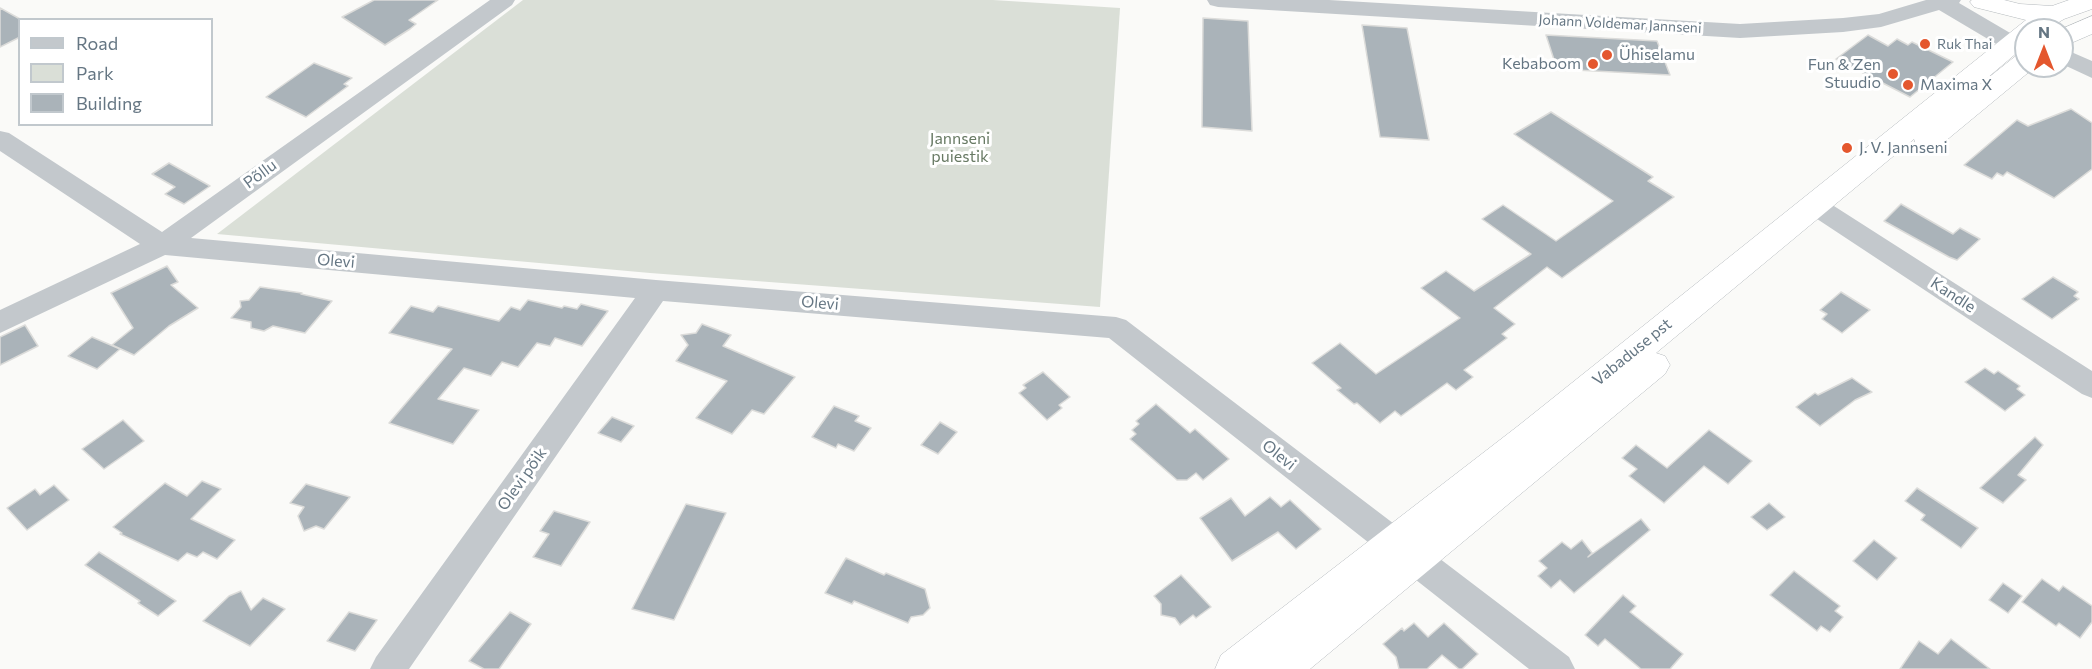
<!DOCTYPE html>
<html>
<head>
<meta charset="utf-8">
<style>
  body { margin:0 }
  #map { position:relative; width:2092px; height:669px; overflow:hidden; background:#fafaf8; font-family:Commissioner,sans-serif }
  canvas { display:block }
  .legend { position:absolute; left:18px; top:18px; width:195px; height:108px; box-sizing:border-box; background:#fff; border:2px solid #c1c8cd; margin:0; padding:8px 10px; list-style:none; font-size:18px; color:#657683 }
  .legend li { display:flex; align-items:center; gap:12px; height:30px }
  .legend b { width:30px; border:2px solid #c1c8cd }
  .north { position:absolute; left:2014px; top:18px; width:60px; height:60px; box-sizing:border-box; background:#fff; border:2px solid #c1c8cd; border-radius:50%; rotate:0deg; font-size:16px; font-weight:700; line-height:24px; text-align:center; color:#657683 }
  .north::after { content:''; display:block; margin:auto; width:21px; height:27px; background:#e4572e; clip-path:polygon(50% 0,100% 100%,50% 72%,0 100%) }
</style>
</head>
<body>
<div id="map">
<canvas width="2092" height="669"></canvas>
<ul class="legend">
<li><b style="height:8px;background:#c3c8cc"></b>Road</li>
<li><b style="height:16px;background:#dadfd7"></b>Park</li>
<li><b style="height:16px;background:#aab3b9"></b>Building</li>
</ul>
<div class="north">N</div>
</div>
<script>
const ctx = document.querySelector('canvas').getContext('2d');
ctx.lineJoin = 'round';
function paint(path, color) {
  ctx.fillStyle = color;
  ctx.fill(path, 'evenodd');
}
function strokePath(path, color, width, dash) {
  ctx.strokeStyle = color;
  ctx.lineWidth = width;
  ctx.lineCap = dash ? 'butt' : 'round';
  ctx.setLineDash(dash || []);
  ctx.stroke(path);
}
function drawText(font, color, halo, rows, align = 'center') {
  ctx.font = font + ' Commissioner,sans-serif';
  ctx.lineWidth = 6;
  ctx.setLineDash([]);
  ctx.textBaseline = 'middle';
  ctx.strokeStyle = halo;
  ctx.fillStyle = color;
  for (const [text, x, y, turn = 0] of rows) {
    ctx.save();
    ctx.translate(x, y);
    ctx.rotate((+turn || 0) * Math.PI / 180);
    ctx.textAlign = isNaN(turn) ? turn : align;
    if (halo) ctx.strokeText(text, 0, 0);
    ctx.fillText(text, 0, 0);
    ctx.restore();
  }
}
paint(new Path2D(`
  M523 0H993L1120 8 1100 307 650 273 217 234Z`), '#dadfd7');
const building = new Path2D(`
  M374 0H438L409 20 416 24 410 29 385 45 342 17Z
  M0 8 20 19V37L0 47Z
  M1203 18 1248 21 1252 131 1202 127Z
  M1362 25 1407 28 1429 140 1380 137Z
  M1546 35 1657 41 1670 75 1557 69Z
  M1868 35 1888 46 1897 39 1908 45 1912 42 1953 62 1910 97 1836 59Z
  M314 63 352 78 344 84 348 86 306 117 266 97Z
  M2071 109 2092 123V169L2054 198 2007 172 2003 176 1997 173 1992 179 1964 165 2017 120 2028 126Z
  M1551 112 1653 177 1648 181 1674 197 1562 278 1547 267 1494 308 1515 324 1502 334 1507 338 1464 370 1473 377 1456 390 1447 383 1401 416 1395 411 1380 423 1357 403 1354 404 1337 390 1341 388 1312 363 1340 343 1376 374 1460 318 1421 288 1446 271 1474 291 1531 254 1482 219 1503 205 1556 241 1613 201 1514 134Z
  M169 163 210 186 184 204 165 194 175 187 152 174Z
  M1901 204 1953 234 1960 228 1980 239 1957 260 1949 257 1884 221Z
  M167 266 178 282 171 285 198 308 169 326 134 355 112 345 133 328 111 293Z
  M2053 277 2078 292 2074 296 2079 299 2052 319 2022 299Z
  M260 287 302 293 301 294 332 301 305 333 273 326 264 331 251 328V322L231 318 241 307 240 301 249 300Z
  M1841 292 1870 310 1842 333 1822 319 1827 314 1820 310Z
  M528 300 562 308 564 306 577 309 581 304 608 311 582 346 555 338 550 346 537 343 518 367 502 362 491 376 464 368 438 399 479 410 453 444 389 423 452 349 389 333 411 306 433 312 438 306 499 321 511 307 520 310Z
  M702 324 731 335 723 346 795 377 764 414 752 410 732 434 696 418 727 381 676 361 688 345 681 335 696 333Z
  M25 325 38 346 0 365V337Z
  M92 337 120 349 97 369 68 356Z
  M1985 368 1994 374 1998 371 2020 386 2017 389 2025 395 2005 411 1965 382Z
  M1043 372 1070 397 1059 405 1062 408 1047 420 1019 393 1026 388 1023 385Z
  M1852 378 1872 392 1855 400 1820 426 1796 407 1815 393 1818 395Z
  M1156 404 1190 433 1195 429 1229 459 1203 480 1196 473 1187 480H1177L1130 439 1136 434 1132 430 1139 424 1136 421Z
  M834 406 859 416 855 421 871 428 854 451 838 444 836 448 812 437Z
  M612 417 634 426 621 442 598 433Z
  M123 420 144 441 104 469 82 449Z
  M940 422 957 432 938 454 921 445Z
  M1709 430 1752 461 1728 484 1704 466 1664 503 1629 476 1637 469 1622 458 1636 445 1667 468Z
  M2035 437 2043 445 2018 475 2026 480 2003 503 1980 488Z
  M202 481 221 489 191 519 235 540 217 559 203 552 197 557 187 553 178 561 120 534 122 533 113 527 165 483 187 496Z
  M306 484 350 497 324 529 316 526 304 531 298 516 304 507 290 503Z
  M54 485 69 500 27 530 7 508 35 489 40 495Z
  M1917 488 1978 528 1961 548 1921 520 1925 515 1905 501Z
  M1270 497 1281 507 1290 500 1321 529 1296 549 1278 532 1232 561 1200 518 1231 498 1245 516Z
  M1769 503 1785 517 1767 530 1751 517Z
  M686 504 726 513 674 620 632 609Z
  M554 511 590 522 561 566 533 557 549 534 540 531Z
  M1641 519 1650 530 1574 593 1560 580 1551 588 1538 576 1547 568 1539 561 1562 542 1571 549 1582 540 1592 553 1588 557Z
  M1874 540 1897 558 1877 580 1853 561Z
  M99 552 176 601 158 616 138 603 140 601 85 565Z
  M846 558 884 575 886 573 925 589 930 608 923 615 911 617 908 623 854 601 852 604 825 593Z
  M1794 571 1840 606 1835 611 1843 617 1830 632 1821 626 1817 631 1770 595Z
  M1181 575 1211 607 1196 618 1193 615 1180 625 1175 618 1161 615V604L1154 596Z
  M2042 579 2059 591 2063 586 2092 606V622L2080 638 2059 623 2056 626 2022 602Z
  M2003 583 2022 596 2008 613 1989 600Z
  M241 591 251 610 263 598 285 609 250 646 203 621 229 596Z
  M1623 595 1636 606 1630 612 1683 654 1670 669H1641L1605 639 1598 646 1585 635Z
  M349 612 377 620 355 651 327 641Z
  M510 612 531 624 499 669H484L469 661Z
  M1414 623 1428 637 1444 623 1478 654 1462 669H1459L1442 655 1427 669H1399L1396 657 1383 644 1402 628 1404 631Z
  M1951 639 1990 669H1900L1919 641 1938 654Z`);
paint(building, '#aab3b9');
strokePath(building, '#dcdcda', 1.5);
const highway = new Path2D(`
  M1972 0H2004L2020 4 2052 6 2069 0H2092V9L2064 19 2046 30H2026V45L1973 90 2017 55 2026 53V66L2035 67 1937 148 1927 151 1917 148 1914 139 1656 353 1665 356 1670 365 1665 374 1310 669H1215L1221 655 1518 426 2026 20 1974 7 1970 2Z
  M2092 16V34L2062 47V30H2059Z`);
strokePath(highway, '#b4b9bd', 1);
paint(new Path2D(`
  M490 0H515L512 5 191 238 656 280 1116 317 1126 320 1569 657 1575 669H1529L1109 338 663 301 409 669H370L376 657 635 298 165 255 0 333V310L140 244 0 151V131L9 133 162 232Z
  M1207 0H1329L1740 24 1843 18 1879 14 1926 0H1961L1959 3 2017 37 2026 38V52L2003 48 1939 10 1881 27 1843 32 1740 38 1218 7 1210 5Z
  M2062 48 2092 61V78L2062 64Z
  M1814 196 1823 199 2092 371V398L2082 394 1805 211 1801 205 1805 199Z`), '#c3c8cc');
paint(highway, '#fff');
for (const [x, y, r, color] of [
  [1925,44,6,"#e4572e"],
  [1607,55,6,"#e4572e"],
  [1593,64,6,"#e4572e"],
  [1893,74,6,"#e4572e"],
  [1908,85,6,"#e4572e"],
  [1847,148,6,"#e4572e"]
]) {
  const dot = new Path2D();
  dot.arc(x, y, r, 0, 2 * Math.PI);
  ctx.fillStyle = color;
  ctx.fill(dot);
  strokePath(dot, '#fff', 2);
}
drawText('14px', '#657683', '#fff', [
  ["Johann Voldemar Jannseni",1620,24,3]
]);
drawText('14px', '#657683', '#fff', [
  ["Ruk Thai",1937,44]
], 'left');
drawText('16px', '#657683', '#fff', [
  ["Ühiselamu",1619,55],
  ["Kebaboom",1581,64,"right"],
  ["Fun & Zen",1881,65,"right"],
  ["Stuudio",1881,83,"right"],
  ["Maxima X",1920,85],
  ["J. V. Jannseni",1859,148]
], 'left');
drawText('16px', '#687a64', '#fff', [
  ["Jannseni",960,139],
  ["puiestik",960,157]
]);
drawText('16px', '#657683', '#fff', [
  ["Põllu",260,174,-36],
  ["Olevi",336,261,5],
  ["Kandle",1953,295,33],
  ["Olevi",820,303,5],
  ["Vabaduse pst",1632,352,-39],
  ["Olevi",1279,455,38],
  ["Olevi põik",522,479,-55]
]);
</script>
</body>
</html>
